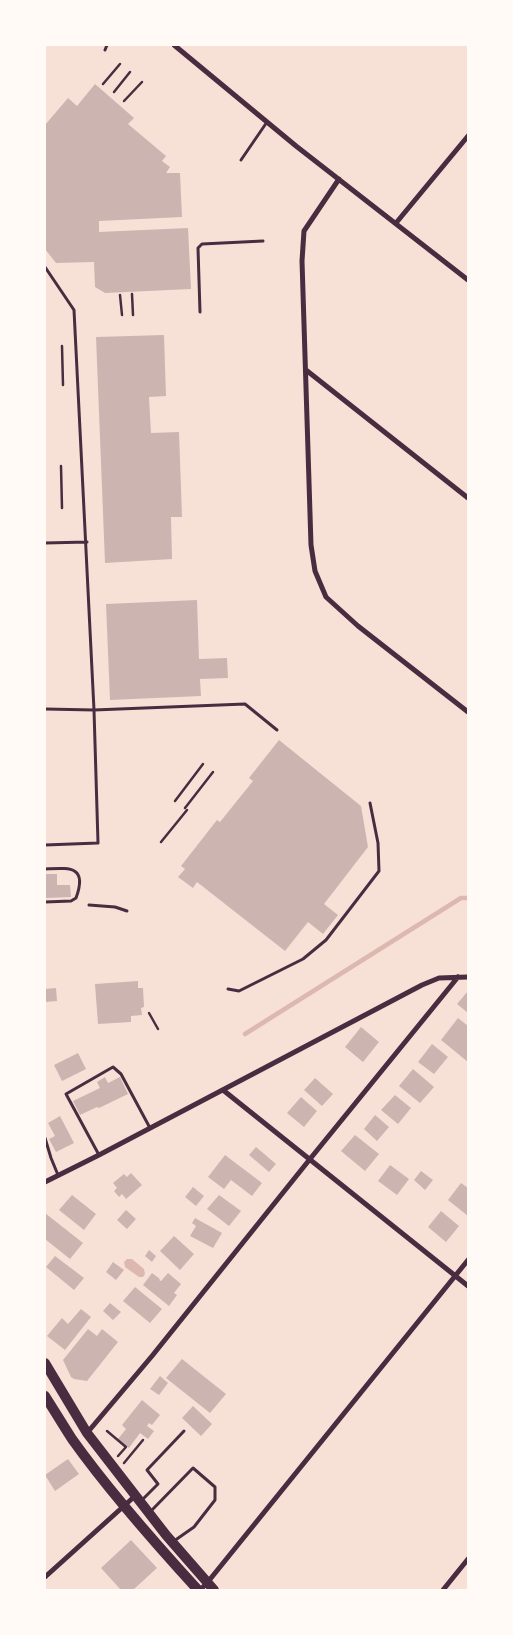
<!DOCTYPE html>
<html>
<head>
<meta charset="utf-8">
<style>
  body { margin:0 }
  #map { position:relative; width:513px; height:1635px; overflow:hidden; background:#f7e1d7; font-family:Poppins,sans-serif }
  canvas { display:block }
  .frame { position:absolute; inset:0; border:46px solid #fffaf5; pointer-events:none }
</style>
</head>
<body>
<div id="map">
<canvas width="513" height="1635"></canvas>
<div class="frame"></div>
</div>
<script>
const ctx = document.querySelector('canvas').getContext('2d');
ctx.lineJoin = 'round';
function paint(path, color) {
  ctx.fillStyle = color;
  ctx.fill(path, 'evenodd');
}
function strokePath(path, color, width, dash) {
  ctx.strokeStyle = color;
  ctx.lineWidth = width;
  ctx.lineCap = dash ? 'butt' : 'round';
  ctx.setLineDash(dash || []);
  ctx.stroke(path);
}
paint(new Path2D(`
  M127 1259H132L144 1269 145 1274 143 1277H139L125 1267 124 1262Z`), '#dcb8b0');
strokePath(new Path2D(`
  M245 1034 461 898H468`), '#dcb8b0', 4.5);
paint(new Path2D(`
  M95 84 134 118 128 124 166 156 162 161 170 167 166 173H180L182 217 99 221V232L188 228 191 289 105 293 95 287 94 262 56 263 45 249V125L68 98 77 106Z
  M164 335 166 396 149 397 151 433 179 432 182 517H171L172 559 105 563 96 337Z
  M197 600 199 659 227 658 228 678 200 679 201 696 110 700 106 604Z
  M279 740 361 806 368 847 324 904 338 915 323 934 308 922 285 951 197 882 193 888 178 877 185 869 181 866 217 820 220 822 253 781 249 778Z
  M45 874H57V885H70L71 897 45 898Z
  M138 981V988H143L144 1007 141 1008 142 1015 131 1016V1022L98 1024 95 984Z
  M56 988 57 1001 45 1002V989Z
  M468 991V1013L457 1004Z
  M458 1018 468 1026V1062L441 1040Z
  M361 1027 379 1042 363 1062 345 1047Z
  M432 1044 448 1057 434 1074 418 1062Z
  M78 1053 86 1069 62 1081 54 1065Z
  M413 1069 434 1087 420 1103 399 1086Z
  M105 1077 108 1083 120 1077 128 1094 99 1108 97 1107 80 1115 73 1101 100 1088 97 1082Z
  M315 1078 333 1094 322 1106 304 1090Z
  M395 1095 411 1108 398 1124 381 1110Z
  M301 1097 317 1111 304 1127 287 1113Z
  M375 1115 389 1127 377 1141 364 1129Z
  M60 1116 74 1143 56 1152 49 1139 55 1136 48 1123Z
  M355 1135 379 1154 365 1171 341 1151Z
  M256 1147 276 1164 269 1172 249 1155Z
  M225 1155 262 1183 252 1196 231 1180 224 1189 208 1177Z
  M390 1165 409 1179 397 1195 378 1181Z
  M421 1171 433 1180 425 1190 414 1180Z
  M131 1173 142 1185 126 1199 122 1194 119 1197 114 1191 117 1188 113 1183 124 1174 127 1177Z
  M461 1183 468 1188V1216L448 1200Z
  M193 1187 204 1196 196 1206 185 1197Z
  M72 1195 96 1214 84 1230 59 1210Z
  M219 1195 241 1211 229 1226 207 1209Z
  M126 1210 136 1219 127 1229 117 1220Z
  M441 1211 459 1226 446 1242 428 1227Z
  M45 1213 83 1243 70 1259 45 1239Z
  M195 1218 222 1233 213 1248 190 1236 196 1226 192 1223Z
  M174 1236 194 1254 180 1270 160 1251Z
  M149 1250 156 1256 152 1262 145 1256Z
  M55 1256 84 1278 74 1290 46 1267Z
  M113 1262 124 1270 116 1280 106 1272Z
  M152 1273 160 1279 159 1280 161 1281 168 1273 181 1284 174 1293 177 1295 169 1306 143 1285Z
  M135 1287 162 1309 150 1323 123 1301Z
  M110 1303 121 1312 113 1320 103 1311Z
  M81 1309 91 1317 65 1350 47 1336 62 1318 68 1324Z
  M88 1329 97 1336 102 1329 118 1342 87 1381 74 1379 71 1377 63 1360Z
  M182 1359 226 1394 210 1413 166 1378Z
  M160 1376 168 1383 159 1395 150 1389Z
  M142 1400 160 1415 152 1425 149 1423 147 1426 154 1431 148 1439 140 1433 129 1448 118 1439 126 1429 122 1425Z
  M193 1406 212 1424 201 1436 182 1418Z
  M68 1459 79 1474 55 1491 45 1475Z
  M131 1540 157 1568 133 1590H121L101 1568Z`), '#ccb4b1');
strokePath(new Path2D(`
  M103 84 120 64
  M114 92 130 72
  M124 101 142 82
  M132 294 133 315
  M120 295 122 315
  M62 346 63 385
  M61 466 62 508
  M175 801 203 764
  M185 808 213 772
  M161 842 187 810
  M149 1013 158 1029
  M107 1431 126 1447 118 1456
  M124 1463 143 1440`), '#4a2c40', 2.5);
strokePath(new Path2D(`
  M105 50 107 45
  M241 160 267 122
  M45 267 74 310 94 710 98 843 45 845
  M200 312 198 248 202 244 263 241
  M45 543 87 542
  M45 709 94 710 245 704 277 730
  M45 869C69 868 88 865 76 898L71 901 45 902
  M89 905 115 907 127 911
  M228 989 239 991 303 959 326 940 379 871 378 843 370 803
  M45 1138 51 1158 58 1175
  M99 1155 66 1094 113 1067 121 1074 150 1128
  M142 1500 158 1484 147 1470 184 1431
  M151 1511 193 1468 215 1487V1500L194 1527 174 1541`), '#4a2c40', 3);
strokePath(new Path2D(`
  M174 45 296 146 468 280
  M339 179 304 231 302 261 311 545 315 571 326 597 358 626 468 712
  M396 223 468 136
  M306 370 468 498
  M223 1090 468 1286
  M45 1182 99 1155 422 985 439 978 468 977
  M87 1433 152 1356 310 1159 458 977
  M45 1577 135 1496
  M200 1590 207 1583 468 1260
  M443 1590 468 1559`), '#4a2c40', 5);
strokePath(new Path2D(`
  M45 1363 87 1433 166 1535 214 1590
  M45 1396C54 1410 63 1425 72 1439 109 1491 155 1543 198 1590`), '#4a2c40', 10);
</script>
</body>
</html>
